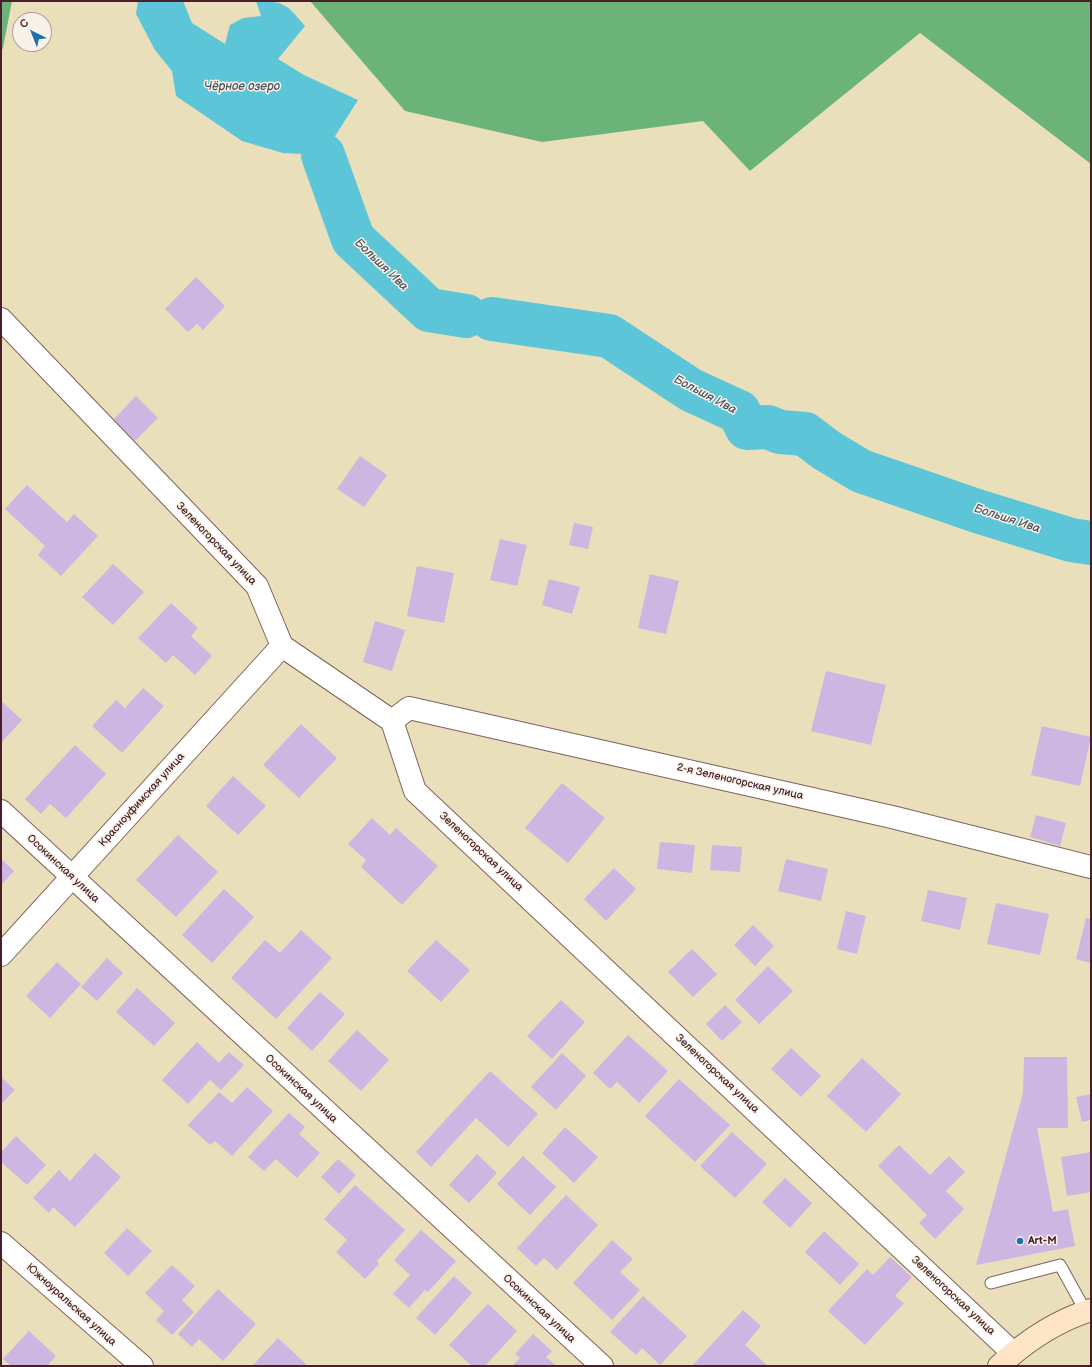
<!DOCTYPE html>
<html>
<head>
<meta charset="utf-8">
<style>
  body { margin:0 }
  #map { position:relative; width:1092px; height:1367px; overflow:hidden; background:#e9dfba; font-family:"Balsamiq Sans",sans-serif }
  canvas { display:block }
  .frame { position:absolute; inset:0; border:2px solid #4a1f2b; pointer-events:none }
  .north { position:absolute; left:12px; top:12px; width:40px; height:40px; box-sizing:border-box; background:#f7f3e8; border:1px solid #b29e9c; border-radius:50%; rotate:317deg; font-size:11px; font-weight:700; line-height:16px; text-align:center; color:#4a1f2b }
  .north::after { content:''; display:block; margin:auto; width:14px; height:18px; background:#1f6fb2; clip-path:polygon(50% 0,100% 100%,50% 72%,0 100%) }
</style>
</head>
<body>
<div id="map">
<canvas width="1092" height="1367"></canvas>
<div class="frame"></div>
<div class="north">С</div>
</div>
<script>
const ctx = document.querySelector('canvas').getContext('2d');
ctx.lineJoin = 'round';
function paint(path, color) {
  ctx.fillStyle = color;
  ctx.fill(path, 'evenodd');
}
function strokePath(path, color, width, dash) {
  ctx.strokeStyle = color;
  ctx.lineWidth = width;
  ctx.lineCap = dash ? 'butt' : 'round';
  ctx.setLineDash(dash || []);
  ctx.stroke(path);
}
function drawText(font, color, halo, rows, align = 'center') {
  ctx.font = font + ' "Balsamiq Sans",sans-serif';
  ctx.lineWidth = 3;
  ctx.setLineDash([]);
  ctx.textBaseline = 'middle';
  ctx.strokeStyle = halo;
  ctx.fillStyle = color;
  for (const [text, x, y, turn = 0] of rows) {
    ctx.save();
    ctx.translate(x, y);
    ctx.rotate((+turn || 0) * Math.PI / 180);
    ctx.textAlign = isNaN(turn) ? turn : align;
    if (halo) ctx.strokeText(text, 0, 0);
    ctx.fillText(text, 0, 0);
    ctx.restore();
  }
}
paint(new Path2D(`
  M1 1H12L3 48 1 51Z
  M310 1H1091V164L920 33 750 171 703 121 542 142 405 111Z`), '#6cb379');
paint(new Path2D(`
  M138 1H183L192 23 225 44 230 25 243 18 261 16 256 1C285 1 287 5 305 26L278 59 304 75 358 100 323 155 283 153 242 141 176 96 172 71 155 50 136 14Z`), '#5cc5d8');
strokePath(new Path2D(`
  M323 155 353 239 429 310 466 316
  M492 319 609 336 691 390 739 412 747 428 768 427 780 432 805 434 826 450 861 471 977 511 1071 540 1091 543`), '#5cc5d8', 44);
paint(new Path2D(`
  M196 277 225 306 203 330 197 324 188 332 165 309Z
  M136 396 158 418 135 441 113 420Z
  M360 456 387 475 364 507 337 489Z
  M27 485 67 522 74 514 98 536 61 576 38 555 45 546 5 509Z
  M574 523 593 527 588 549 569 545Z
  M500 539 527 545 517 586 490 580Z
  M113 564 144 592 113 625 82 597Z
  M417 566 454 573 444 623 407 616Z
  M650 574 679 581 666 634 638 628Z
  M549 579 580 587 572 614 542 605Z
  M171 603 198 628 191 636 212 656 195 675 173 655 166 663 138 638Z
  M375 621 405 630 392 671 363 662Z
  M826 671 886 685 871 745 811 731Z
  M143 688 164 706 122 753 92 726 116 700 125 708Z
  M1 701 22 720 1 743Z
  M301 724 337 758 299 798 263 765Z
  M1042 726 1091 737 1080 786 1031 775Z
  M75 745 106 774 66 818 50 804 41 814 25 799Z
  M233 776 266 806 238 835 206 806Z
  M562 783 605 818 568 863 525 828Z
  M1036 815 1066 823 1060 846 1030 837Z
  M372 818 390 835 396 828 438 866 402 905 361 867 366 860 348 844Z
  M178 835 218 872 176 917 136 880Z
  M660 842 695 845 692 873 657 869Z
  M712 845 742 847 740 872 710 870Z
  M1 859 14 871 1 885Z
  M786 859 828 869 821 901 778 891Z
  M614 868 636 889 606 921 584 899Z
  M224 889 254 917 212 963 182 935Z
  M928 890 967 898 960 930 921 921Z
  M996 903 1049 914 1040 955 987 944Z
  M846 911 866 916 857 954 837 949Z
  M1086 918 1091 919V963L1076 959Z
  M753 925 774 946 755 966 734 945Z
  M301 930 332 958 276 1019 231 978 265 940 280 953Z
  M436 940 470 970 441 1002 407 971Z
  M692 949 717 974 693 997 668 972Z
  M107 958 123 973 97 1001 81 987Z
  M57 962 81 984 50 1018 26 996Z
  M768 966 793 991 759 1024 735 1000Z
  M137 988 175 1023 154 1046 116 1012Z
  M320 992 345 1014 312 1051 287 1028Z
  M561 1000 585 1022 552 1059 527 1036Z
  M725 1005 742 1022 722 1041 706 1024Z
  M357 1030 389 1060 361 1091 328 1061Z
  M628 1035 668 1071 639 1103 617 1082 610 1089 593 1073Z
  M197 1042 219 1063 229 1052 244 1065 221 1090 210 1080 188 1104 162 1080Z
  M791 1048 821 1076 801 1097 771 1069Z
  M562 1053 586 1076 556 1110 531 1087Z
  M1024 1057H1067L1068 1128H1037L1053 1212 1068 1209 1075 1246 976 1265 1023 1093Z
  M862 1058 901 1094 866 1132 827 1096Z
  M490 1071 538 1114 508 1147 476 1118 431 1167 416 1152Z
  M1 1077 15 1090 1 1104Z
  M679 1079 730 1125 695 1162 645 1116Z
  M247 1087 273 1111 232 1156 215 1141 210 1145 188 1125 219 1092 232 1103Z
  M1091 1094V1120L1082 1122 1076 1097Z
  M289 1113 305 1127 299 1134 320 1153 297 1178 276 1159 264 1171 248 1157Z
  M565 1127 598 1157 574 1183 542 1153Z
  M732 1132 767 1164 735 1198 700 1166Z
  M16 1136 46 1165 27 1185 1 1162V1152Z
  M899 1145 930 1175 949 1156 965 1172 946 1191 964 1209 935 1239 919 1223 927 1215 878 1166Z
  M1091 1152V1192L1067 1196 1061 1157Z
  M95 1153 121 1177 75 1227 53 1207 49 1213 33 1198 59 1170 70 1181Z
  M477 1154 497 1173 469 1203 449 1185Z
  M523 1156 556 1187 530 1215 497 1184Z
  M338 1159 356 1175 339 1194 321 1177Z
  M785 1178 812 1203 790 1228 762 1202Z
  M355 1185 405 1230 377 1261 379 1264 365 1279 336 1252 347 1240 324 1219Z
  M566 1195 598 1225 557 1270 544 1258 536 1266 517 1248Z
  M127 1228 152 1251 128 1276 104 1253Z
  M421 1230 456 1261 428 1292 425 1290 409 1308 393 1294 410 1275 394 1260Z
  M824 1231 859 1264 840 1285 805 1252Z
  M612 1240 633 1259 620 1272 640 1290 612 1320 573 1283Z
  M890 1257 912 1277 895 1296 904 1303 865 1345 828 1311 867 1269 873 1275Z
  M172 1265 195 1286 182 1300 194 1312 172 1335 156 1320 164 1311 145 1293Z
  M454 1276 472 1293 435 1335 416 1318Z
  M218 1289 256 1324 223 1361 199 1339 192 1347 178 1334Z
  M643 1296 687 1336 660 1365 642 1348 636 1355 610 1332Z
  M488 1304 517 1331 485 1366H472L449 1345Z
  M743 1310 761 1326 745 1345 768 1366H692Z
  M29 1331 56 1356 47 1366H11L3 1359Z
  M533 1334 552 1351 546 1357 557 1366H512L520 1358 515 1354Z
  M278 1338 306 1364 304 1366H252Z`), '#cdb6e2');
const service = new Path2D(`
  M991 1283 1060 1265 1086 1312`);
const minor = new Path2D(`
  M1 319 257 586 282 646 392 721 415 791 1013 1353
  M392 721 409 708 892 817 1091 867
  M1 811 602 1366
  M1 955 282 646
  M1 1243 142 1366`);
const secondary = new Path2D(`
  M999 1366C1026 1341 1056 1321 1091 1310`);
strokePath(service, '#82625d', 13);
strokePath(minor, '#82625d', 24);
strokePath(secondary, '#82625d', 24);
strokePath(service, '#fff', 11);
strokePath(minor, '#fff', 22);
strokePath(secondary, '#fde5c5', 22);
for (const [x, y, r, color] of [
  [1020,1241,4,"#1f6fb2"]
]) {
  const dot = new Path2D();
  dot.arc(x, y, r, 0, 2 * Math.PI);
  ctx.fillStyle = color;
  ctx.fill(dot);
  strokePath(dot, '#f7f3e8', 1.5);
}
drawText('11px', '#4a1f2b', '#f7f3e8', [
  ["Зеленогорская улица",216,544,46],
  ["2-я Зеленогорская улица",740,782,13],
  ["Красноуфимская улица",142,800,-48],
  ["Зеленогорская улица",481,852,43],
  ["Осокинская улица",63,869,43],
  ["Зеленогорская улица",717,1074,43],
  ["Осокинская улица",301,1089,43],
  ["Зеленогорская улица",953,1296,43],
  ["Южноуральская улица",71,1305,42],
  ["Осокинская улица",539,1309,43]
]);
drawText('bold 11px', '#4a1f2b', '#f7f3e8', [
  ["Art-M",1028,1241]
], 'left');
drawText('italic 12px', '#4f515f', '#f7f3e8', [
  ["Чёрное озеро",242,87],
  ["Большя Ива",381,265,44],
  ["Большя Ива",705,395,28],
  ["Большя Ива",1007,519,18]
]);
</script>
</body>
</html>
